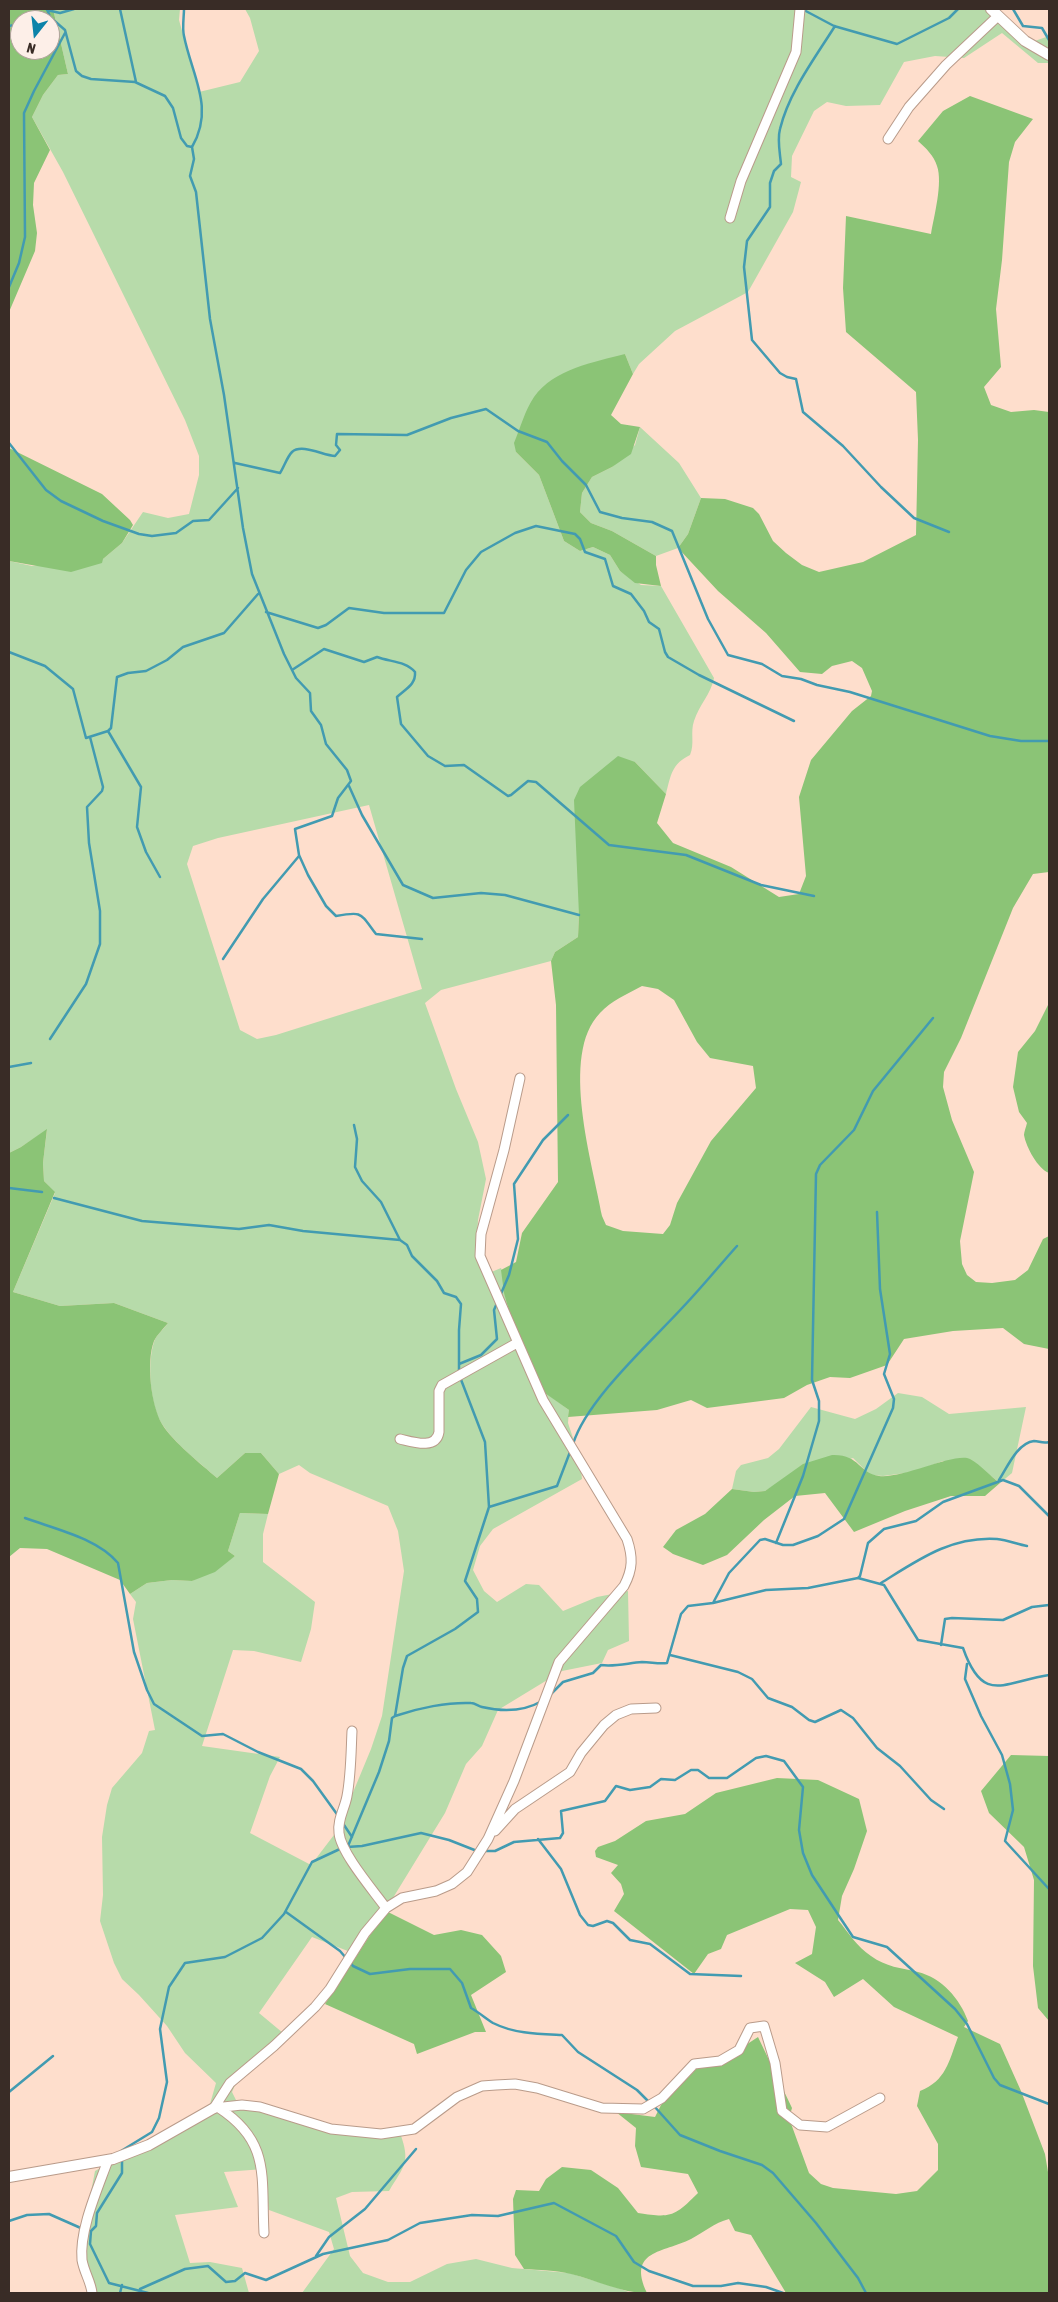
<!DOCTYPE html>
<html>
<head>
<meta charset="utf-8">
<style>
  body { margin:0 }
  #map { position:relative; width:1058px; height:2302px; overflow:hidden; background:#fedecc; font-family:"Asap Condensed",sans-serif }
  canvas { display:block }
  .frame { position:absolute; inset:0; border:10px solid #392c26; pointer-events:none }
  .north { position:absolute; left:10px; top:10px; width:50px; height:50px; box-sizing:border-box; background:#fdefe8; border:1px solid #afa19a; border-radius:50%; rotate:196deg; font-size:14px; font-weight:700; line-height:20px; text-align:center; color:#392c26 }
  .north::after { content:''; display:block; margin:auto; width:18px; height:22px; background:#0c83a9; clip-path:polygon(50% 0,100% 100%,50% 72%,0 100%) }
</style>
</head>
<body>
<div id="map">
<canvas width="1058" height="2302"></canvas>
<div class="frame"></div>
<div class="north">N</div>
</div>
<script>
const ctx = document.querySelector('canvas').getContext('2d');
ctx.lineJoin = 'round';
function paint(path, color) {
  ctx.fillStyle = color;
  ctx.fill(path, 'evenodd');
}
function strokePath(path, color, width, dash) {
  ctx.strokeStyle = color;
  ctx.lineWidth = width;
  ctx.lineCap = dash ? 'butt' : 'round';
  ctx.setLineDash(dash || []);
  ctx.stroke(path);
}
paint(new Path2D(`
  M53 9H180L179 20 199 92 240 82 259 51 250 18 245 9H999L1032 42 1049 36V63H1038L1002 33 964 58 935 56 904 62 880 105 846 106 827 102 814 111 792 156 791 177 801 182 793 212 748 292 675 331 639 364 633 374 625 354 516 452 539 475 564 541 580 551 593 547 610 555 620 571 641 585 661 586 714 678C711 694 699 705 694 721 690 732 695 744 690 755 672 764 671 774 666 794L635 762 579 915 578 937 555 952 551 961 441 990 425 1003 456 1089 478 1142 486 1179 478 1220 476 1260 489 1273 501 1268 542 1390 569 1410 568 1423 580 1459 582 1479 493 1529 480 1546 473 1570 484 1591 497 1602 526 1584 539 1585 563 1611 597 1597 628 1591 629 1641 608 1650 602 1663 562 1671 498 1710 482 1746 466 1764 445 1813 358 1955 312 1937 259 2013 289 2038 237 2081 232 2092 237 2102 328 2131 400 2133C411 2163 404 2166 389 2191L352 2192 336 2198 350 2256 363 2273 388 2282H410L447 2264 476 2259 512 2268 569 2273 621 2289 631 2293H302L334 2249 329 2232 269 2210 264 2169 224 2172 238 2207 175 2215 190 2263 210 2262 242 2268 249 2293H89L78 2260 95 2171 182 2123 210 2104 216 2083 185 2053 167 2026 139 1995 122 1979 114 1963 100 1921 103 1895 102 1837 107 1805 112 1788 142 1753 149 1731 155 1730 133 1619 136 1602 130 1594 147 1583 172 1580 192 1581 235 1556 228 1551 240 1513 268 1514 263 1534V1562L315 1602 311 1629 301 1662 254 1651 233 1650 202 1746 280 1757 270 1776 250 1833 311 1865 337 1831 371 1749 382 1716 404 1571 398 1531 388 1506 310 1473 299 1465 279 1474 261 1453H245L217 1478C200 1463 175 1444 162 1424 150 1405 147 1363 154 1342 156 1335 164 1329 168 1323L114 1303 60 1306 13 1292 55 1193 44 1181 43 1163 47 1130 21 1147 9 1153V561L32 566 103 559 122 543 143 512 168 518 189 514 199 475V456L185 420 63 172 32 117 43 95 58 75 68 74ZM369 805 422 989 276 1035 257 1039 240 1030 187 864 193 846 218 838Z
  M640 427 679 463 701 498 688 534 678 548 656 556 612 531 591 523 580 512 582 493 592 477 612 467 635 445Z
  M898 1393 922 1397 949 1414 1026 1407 1012 1473 1000 1483 991 1476 943 1461 913 1472 883 1476 870 1475 853 1458 778 1483 765 1491 754 1492 732 1489 736 1471 741 1465 768 1458 779 1449 811 1407 855 1419 876 1409Z`), '#b7dbaa');
paint(new Path2D(`
  M9 9H53L68 74 58 75 43 95 32 117 50 150 34 183 33 205 37 233 35 251 9 312ZM20 20H50V50H20Z
  M970 96 1033 119 1015 142 1009 162 1002 260 996 309 1001 367 984 387 991 405 1011 412 1034 410 1049 412V872L1033 874 1013 908 961 1038 944 1072 943 1087 952 1120 974 1172 960 1241 962 1264 967 1275 976 1282 992 1283 1015 1280 1028 1270 1043 1239 1049 1236V1349L1024 1344 1003 1328 953 1331 904 1339 887 1365 850 1378 830 1377 807 1385 784 1398 707 1408 691 1400 657 1410 568 1417 569 1410 542 1391 514 1328 504 1293 501 1270 516 1262 522 1233 558 1182 556 1005 551 961 555 952 578 937 579 915 574 800 580 787 618 756 635 762 666 794 657 823 673 843 731 867 779 897 799 894 806 876 799 797 811 760 852 711 871 696 872 691 862 668 852 661 832 666 822 674 800 672 766 633 718 591 678 548 688 534 701 498 725 499 753 508 759 514 773 541 786 553 802 565 819 572 863 562 916 535 918 440 916 392 846 332 843 288 846 216 931 234C934 216 943 183 937 166 934 156 926 148 918 141L943 111ZM642 986 658 989 674 1000 697 1042 710 1058 753 1066 756 1088 711 1141 677 1203 670 1225 663 1234 623 1231 606 1225 602 1216C593 1164 559 1055 600 1013 611 1001 627 994 642 986Z
  M625 354 633 374 611 415 621 424 640 427 631 454 612 467 592 477 582 493 580 512 591 523 612 531 656 556V565L661 586 635 583 620 571 610 555 593 547 580 551 564 541 539 475 516 452 514 443C520 429 525 410 534 397 554 369 594 362 625 354Z
  M9 448 102 494 130 520 133 525 122 543 103 559 102 563 71 572 9 561Z
  M1049 1003V1173C1038 1169 1026 1147 1024 1135 1024 1132 1026 1127 1027 1123L1019 1112 1013 1087 1018 1052 1035 1031Z
  M47 1129 43 1163 44 1181 55 1192 13 1292 60 1306 114 1303 168 1323C164 1328 157 1335 154 1341 146 1362 151 1405 162 1424 173 1442 201 1464 217 1478L245 1453H261L279 1474 268 1514 240 1513 228 1551 235 1556 215 1572 192 1581 172 1580 147 1583 130 1594 120 1580 47 1549 20 1548 9 1557V1153L21 1147Z
  M832 1455C860 1454 858 1473 879 1476 903 1479 955 1452 970 1459 981 1465 990 1476 1000 1483L985 1496H951L905 1511 854 1532 825 1493 795 1496 764 1520 727 1555 703 1565 673 1554 663 1547 676 1530 705 1514 732 1489 754 1492 765 1491 803 1464Z
  M1011 1755 1049 1756V2021L1038 2008 1033 1966 1034 1880 1024 1847 989 1813 981 1791Z
  M777 1778 818 1780 859 1799 867 1831 854 1869 842 1896 838 1920C848 1932 857 1947 871 1956 886 1967 901 1968 918 1972 942 1978 960 1999 968 2021L964 2027 1000 2044 1021 2091 1045 2154 1049 2178V2293H786L751 2235 735 2231 729 2219C714 2223 704 2232 691 2239 663 2253 627 2250 647 2293 621 2293 596 2280 571 2274 556 2270 539 2270 524 2269L515 2255 513 2199 516 2190 539 2191 546 2179 562 2167 591 2170 618 2188 638 2213C671 2218 674 2217 698 2193L688 2174 641 2167 635 2146 636 2128 616 2112 655 2117 661 2105 706 2059 726 2058 758 2037 792 2108 789 2118 809 2173 821 2184 833 2188 896 2194 917 2191 938 2170V2144L917 2106 920 2091C946 2081 949 2061 958 2037L894 2007 863 1979 834 1997 825 1982 795 1963 812 1954 816 1927 808 1910 790 1909 727 1935 721 1949 708 1954 694 1974 614 1911 624 1894 621 1884 611 1873 618 1865 596 1857 595 1851 598 1847 615 1841 646 1821 685 1814 716 1793Z
  M386 1911 434 1935 461 1930 482 1935 501 1956 506 1972 471 1995 486 2032H475L417 2054 414 2044 325 2004Z`), '#8bc476');
strokePath(new Path2D(`
  M47 9 50 17 65 30 76 71 82 76 91 79 135 82 165 96 173 108 181 138 187 146 192 147
  M120 9 136 82
  M184 9C184 17 182 28 184 36 192 76 215 108 192 147L194 159 190 176 196 192 210 319 224 395 243 528 252 574 284 654 296 678 310 693 311 711 321 725 326 744 347 770 351 781 338 798 332 816 295 829 299 855 308 875 326 906 336 916C363 911 360 913 376 934L422 939
  M802 9 834 26 897 44 949 18 958 9
  M1013 9 1023 26 1042 28 1049 40
  M47 10 60 13 74 9
  M35 20 50 17
  M9 26 20 24
  M835 26C815 58 789 92 780 129 777 140 780 153 781 164L774 171 770 183V207L747 241 744 267 752 340 780 373 787 377 796 379 803 412 843 446 881 487 914 518 949 532
  M9 287 19 263 25 237 24 113 34 91 65 33
  M9 443 46 490 61 501 103 521 139 534 152 536 176 533 193 521 209 520 238 488
  M235 463 280 473C284 467 287 457 292 452 302 443 324 456 335 456L340 450 336 445 337 434 407 435 451 418 486 409 518 431 547 442 562 461 586 485 600 512 622 518 652 522 672 531 708 619 728 655 762 664 782 676 801 679 817 685 850 692 990 736 1021 741H1049
  M266 612 318 628 326 625 349 608 384 613H444L466 570 481 552 515 533 536 526 575 534 580 539 585 552 605 559 613 586 631 594 644 611 649 622 659 629 665 652 668 657 699 675 794 721
  M9 652 45 666 73 689 86 738 108 731 111 728 117 677 128 673 146 671 167 660 183 647 224 633 258 594
  M292 670 324 649 364 662 377 657C390 662 406 661 415 672 416 685 405 689 397 697L401 724 428 756 445 766 464 765 508 796 511 795 528 781 536 782 609 845 686 855 761 885 814 896
  M108 731 141 787 137 827 146 852 160 877
  M349 786 362 815 403 885 433 898 481 893 505 895 579 915
  M223 959 263 899 299 856
  M50 1039 86 984 100 944V911L89 843 87 807 102 791 103 787 90 737
  M9 1067 31 1063
  M354 1125 357 1139 355 1167 362 1181 381 1202 400 1240 407 1245 412 1256 437 1281 444 1293 456 1297 461 1304 459 1330V1372
  M9 1188 42 1192
  M54 1198 142 1221 239 1229 269 1225 303 1231 400 1240
  M500 1296 509 1275 518 1239 514 1184 543 1140 568 1115
  M459 1364 481 1355 497 1339 494 1310 497 1303
  M573 1444C587 1399 651 1342 683 1307 702 1287 719 1266 737 1246
  M999 1480C1007 1468 1017 1443 1034 1441 1039 1441 1043 1444 1049 1442
  M489 1507 557 1486 570 1452
  M25 1518C55 1529 97 1538 118 1563L134 1652 147 1690 154 1704 202 1736 223 1734 258 1752 301 1769 313 1781 339 1817
  M776 1543 803 1476 819 1421V1401L812 1380 816 1174 820 1165 854 1130 873 1091 933 1018
  M858 1578 860 1576 868 1543 884 1529 916 1521 943 1502 1003 1480 1019 1486 1049 1516
  M881 1583C918 1560 951 1536 997 1539 1007 1540 1017 1544 1027 1546
  M713 1603 729 1573 760 1540 765 1539 783 1545H793L818 1536 844 1519 893 1408 894 1399 884 1374 890 1354 880 1289 877 1212
  M941 1645 945 1619 952 1618 1003 1620 1032 1607 1049 1605
  M670 1655 738 1672 752 1679 768 1698 792 1707 809 1720 815 1722 841 1710 853 1718 877 1748 900 1766 931 1800 944 1809
  M967 1664 965 1679 981 1716 1002 1755 1010 1784 1013 1810 1005 1841 1049 1889
  M550 1695 563 1682 593 1673 601 1665C615 1667 628 1663 642 1662 651 1662 658 1664 667 1663L681 1614 688 1606 713 1603 766 1590 808 1588 858 1578 884 1585 918 1640 963 1648C983 1705 1003 1682 1049 1675
  M395 1716C418 1708 448 1702 471 1703 475 1703 478 1706 482 1707 503 1712 523 1712 542 1701
  M342 1822 352 1837
  M538 1839 561 1869 580 1915 588 1925 593 1926 607 1921 613 1923 630 1940 650 1944 690 1974 741 1976
  M348 1846 379 1772 389 1741 392 1718 395 1716 403 1668 407 1656 455 1629 478 1612 477 1599 465 1581 489 1507 485 1442 460 1377
  M347 1847 362 1846 421 1833 449 1840 477 1851
  M482 1851H495L514 1842 560 1838 563 1833 561 1811 605 1801 616 1786 630 1790 650 1787 661 1779 675 1780 691 1770H698L709 1778H727L756 1758 766 1756 784 1761 803 1787 799 1830 803 1853 812 1875 839 1916 853 1937 887 1947 955 2009 967 2024 994 2078 1000 2085 1049 2104
  M286 1912 340 1951 346 1958
  M350 1962 353 1966 370 1974 410 1969H450L462 1983 471 2008C477 2011 488 2020 493 2023 515 2034 539 2034 562 2035L578 2052 637 2090 650 2103
  M9 2092 53 2056
  M654 2106 680 2135 720 2151 762 2165 773 2173 816 2223 858 2278 866 2293
  M121 2151 152 2132 159 2118 167 2082 160 2029 169 1987 185 1963 225 1957 262 1938 284 1914 312 1862 342 1848
  M122 2159V2173L97 2213 96 2226 91 2231 90 2244 109 2283 148 2293
  M9 2221 27 2215 49 2214 83 2229
  M316 2256 329 2237 365 2209 416 2149
  M140 2289 185 2269 208 2266 226 2282 235 2281 245 2273 266 2280 323 2254 388 2240 420 2223 472 2215 498 2216 554 2203 616 2236 634 2262 649 2271 693 2286H721L738 2283 766 2287 783 2293
  M120 2293 122 2285`), '#429bb1', 2.5);
const minor = new Path2D(`
  M888 139 909 107 946 65 998 16
  M730 218 741 181 796 52 800 9
  M400 1439C413 1442 436 1450 439 1432V1391L442 1385 517 1343
  M352 1731C351 1752 351 1775 347 1796 345 1808 337 1820 339 1833 341 1853 373 1890 386 1908
  M495 1831 515 1809 570 1772 581 1753 604 1725 616 1715 631 1709 656 1708
  M214 2108 230 2083 274 2046 315 2007 330 1989 365 1933 386 1908 402 1898 436 1891 452 1884 467 1872 488 1839 514 1781 559 1662 624 1586C633 1569 633 1557 627 1539L543 1400 480 1256 481 1234 504 1150 520 1078
  M214 2108 242 2105 260 2107 331 2129 381 2134 414 2129 457 2097 482 2086 496 2085 515 2084 537 2088 602 2108 643 2109 662 2098 694 2064 720 2061 739 2050 750 2028 764 2026 775 2063 782 2111 800 2125 827 2127 880 2098
  M219 2108C271 2142 261 2177 264 2233
  M92 2293C91 2282 84 2272 82 2260 79 2230 98 2188 108 2160`);
const tertiary = new Path2D(`
  M991 9 1025 41 1049 55
  M9 2177 113 2159 149 2145 214 2108`);
strokePath(minor, '#b99b8a', 11);
strokePath(tertiary, '#b99b8a', 12);
strokePath(minor, '#fff', 9);
strokePath(tertiary, '#fff', 10);
</script>
</body>
</html>
